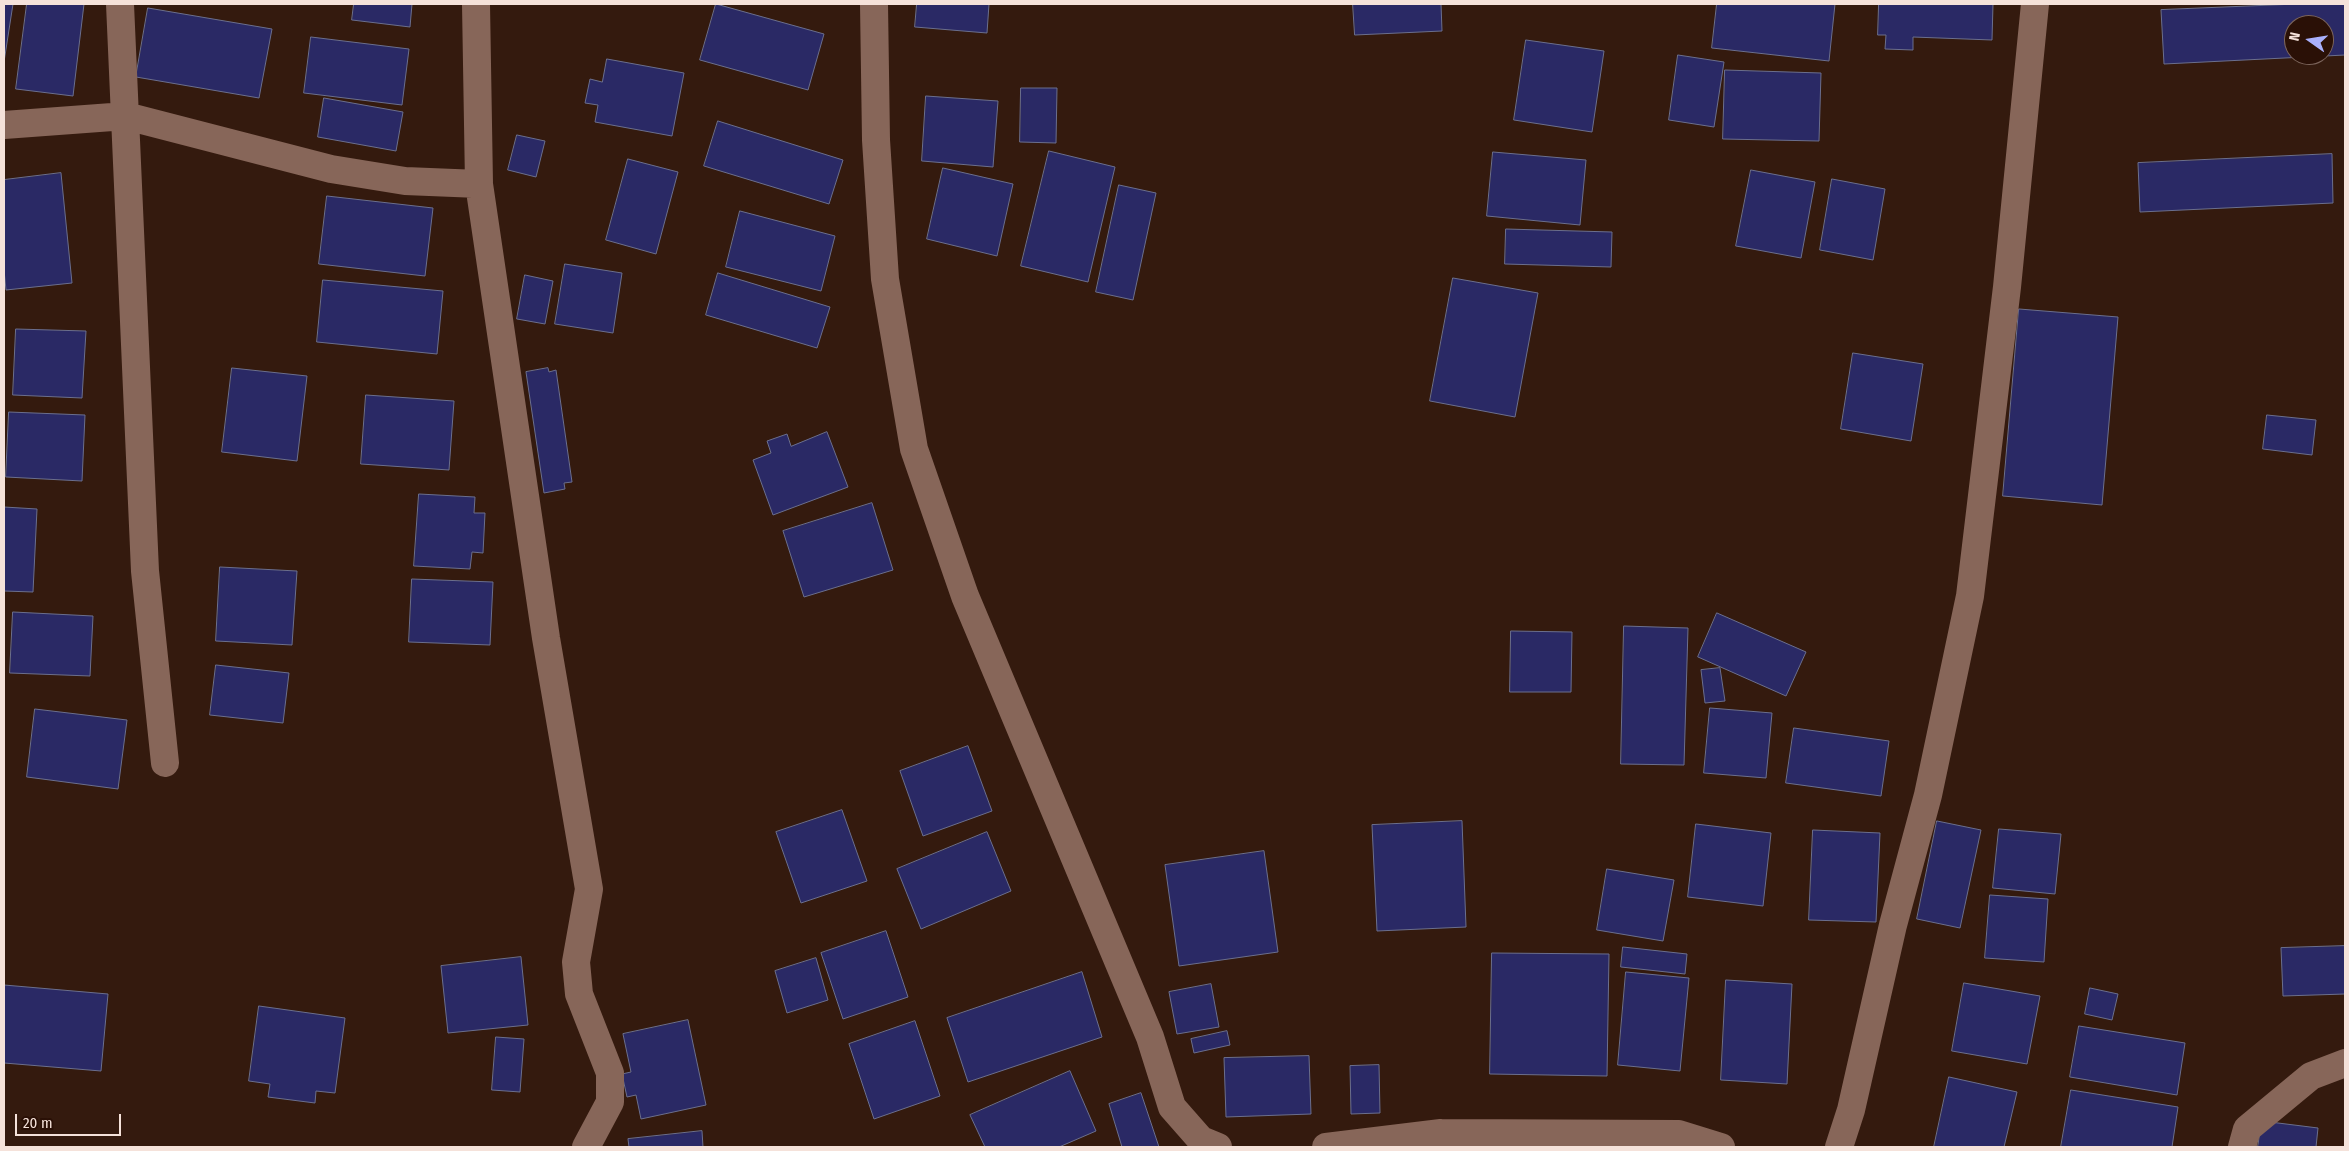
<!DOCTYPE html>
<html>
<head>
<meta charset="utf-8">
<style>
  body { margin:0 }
  #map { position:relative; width:2349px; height:1151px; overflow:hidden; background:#341a0e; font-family:"Fira Sans Condensed",sans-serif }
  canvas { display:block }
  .frame { position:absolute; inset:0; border:5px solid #f5e2da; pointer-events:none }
  .north { position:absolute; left:2284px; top:15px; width:50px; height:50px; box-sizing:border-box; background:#2a1006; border:1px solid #7b645b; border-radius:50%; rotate:283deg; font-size:14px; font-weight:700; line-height:20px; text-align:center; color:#f5e2da }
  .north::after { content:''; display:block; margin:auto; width:18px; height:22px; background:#a9b0fc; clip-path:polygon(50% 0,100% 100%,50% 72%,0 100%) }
  .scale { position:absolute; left:15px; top:1114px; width:106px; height:22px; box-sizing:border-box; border:2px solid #f5e2da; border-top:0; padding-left:6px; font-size:15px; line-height:18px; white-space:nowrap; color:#f5e2da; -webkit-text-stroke:4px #2a1006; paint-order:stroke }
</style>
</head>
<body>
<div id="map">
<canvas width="2349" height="1151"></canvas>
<div class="frame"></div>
<div class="north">N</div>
<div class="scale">20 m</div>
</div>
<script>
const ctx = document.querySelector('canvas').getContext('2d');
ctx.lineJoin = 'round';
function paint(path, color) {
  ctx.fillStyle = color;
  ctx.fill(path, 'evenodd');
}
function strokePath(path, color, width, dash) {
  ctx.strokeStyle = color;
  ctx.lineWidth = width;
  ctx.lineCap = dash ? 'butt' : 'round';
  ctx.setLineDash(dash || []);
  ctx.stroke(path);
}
const building = new Path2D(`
  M4 4H13L4 62Z
  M27 4H84L73 96 16 89Z
  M354 4H412L410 27 352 20Z
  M716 4 824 34 808 90 700 60Z
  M917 4H989L987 33 915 27Z
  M1353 4H1441L1442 31 1355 35Z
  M1717 4H1835L1829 61 1712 48Z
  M1879 4H1993L1992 40 1913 37V50L1885 49 1886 35H1878Z
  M2297 4H2345V55L2164 64 2161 10ZM2294 25H2324V55H2294Z
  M148 8 272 29 259 98 136 77Z
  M311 37 409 49 402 105 304 93Z
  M1526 40 1604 51 1592 132 1514 120Z
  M1678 55 1724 62 1714 127 1669 120Z
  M607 59 684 73 672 136 595 122 598 105 585 103 590 79 602 82Z
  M1725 70 1821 73 1819 141 1723 139Z
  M1021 88H1057L1056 143 1020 142Z
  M926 96 998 101 993 167 922 161Z
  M324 98 403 112 396 151 318 137Z
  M718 121 843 160 829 204 704 166Z
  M517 135 545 141 536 177 508 170Z
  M1049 151 1115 167 1088 282 1021 266Z
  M1493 152 1586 160 1580 225 1487 216Z
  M2332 154 2333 203 2140 212 2138 163Z
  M628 159 678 172 656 254 606 240Z
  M943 168 1013 184 997 256 927 239Z
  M1751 170 1815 182 1801 258 1736 246Z
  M61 173 72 283 6 290 4 270V180Z
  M1832 179 1885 189 1873 260 1820 250Z
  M1119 185 1156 193 1133 300 1096 292Z
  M327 196 433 208 425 276 319 264Z
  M740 211 835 236 821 291 726 267Z
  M1506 229 1612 232 1611 267 1505 264Z
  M565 264 622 273 613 333 555 324Z
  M718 273 830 307 817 348 706 315Z
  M525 275 553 281 545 324 517 319Z
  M1453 278 1538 293 1515 417 1430 401Z
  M323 280 443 291 437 354 317 342Z
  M2019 309 2118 317 2102 505 2003 496Z
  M16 329 86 331 82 398 13 395Z
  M1853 353 1923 364 1911 441 1841 429Z
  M232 368 307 376 297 461 222 452Z
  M548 368 549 372 556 370 572 482 564 483 565 489 544 493 526 372Z
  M366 395 454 401 449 470 361 464Z
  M9 412 85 415 82 481 6 477Z
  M2267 415 2316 420 2312 455 2263 449Z
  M827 432 848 487 773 515 753 460 771 453 767 441 787 434 791 446Z
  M419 494 475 497 474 513H485L483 553 472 552 470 569 414 566Z
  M872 503 893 570 804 597 783 531Z
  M4 507 37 509 33 592 4 591Z
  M220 567 297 571 292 645 216 641Z
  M412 579 493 582 490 645 409 642Z
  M13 612 93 616 90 676 10 673Z
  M1717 613 1806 652 1786 696 1698 657Z
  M1624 626 1688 628 1684 765 1621 764Z
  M1511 631 1572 632 1571 692H1510Z
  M216 665 289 673 283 723 210 715Z
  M1720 668 1725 701 1705 703 1701 670Z
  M1710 708 1772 713 1766 778 1704 773Z
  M35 709 127 720 118 789 27 777Z
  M1794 728 1889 741 1881 796 1786 783Z
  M968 746 992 811 923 836 900 771Z
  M842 810 867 881 801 903 776 832Z
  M1462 821 1466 927 1377 931 1372 825Z
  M1937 821 1981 830 1960 928 1917 919Z
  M1696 824 1771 833 1763 906 1688 897Z
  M1999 829 2061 834 2055 894 1993 888Z
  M1813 830 1880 833 1876 922 1809 920Z
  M987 832 1011 891 921 929 897 869Z
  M1264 851 1278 952 1179 966 1165 865Z
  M1607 869 1674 880 1663 941 1597 930Z
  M1990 895 2048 899 2044 962 1985 958Z
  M886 931 908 997 843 1019 821 953Z
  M2345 946V994L2283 996 2281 948Z
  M1623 947 1687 954 1685 974 1621 967Z
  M1492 953 1609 954 1607 1076 1490 1074Z
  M521 957 528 1025 448 1033 441 966Z
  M816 958 828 1000 787 1013 775 971Z
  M1082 972 1102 1037 968 1082 947 1018Z
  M1626 972 1689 978 1680 1071 1618 1065Z
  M1726 980 1792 984 1787 1084 1721 1080Z
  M1964 983 2040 996 2027 1064 1952 1051Z
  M1211 984 1219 1027 1177 1034 1169 992Z
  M4 985 108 994 101 1071 4 1063Z
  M2090 988 2118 994 2112 1020 2085 1014Z
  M259 1006 345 1018 335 1093 316 1091 315 1103 268 1097 270 1084 249 1081Z
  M688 1020 706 1105 641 1119 636 1095 627 1097 622 1074 631 1072 623 1034Z
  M915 1021 940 1096 874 1119 849 1044Z
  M2079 1026 2185 1043 2177 1095 2070 1077Z
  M1227 1031 1230 1045 1194 1053 1191 1039Z
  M496 1037 524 1039 520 1092 492 1090Z
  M1309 1056 1311 1114 1226 1117 1224 1058Z
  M1379 1065 1380 1113 1351 1114 1350 1066Z
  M1070 1071 1096 1131 1059 1147H985L970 1115Z
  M1949 1077 2017 1092 2004 1147H1934Z
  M2071 1090 2178 1107 2172 1147H2061Z
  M1141 1093 1159 1147H1122L1109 1104Z
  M2262 1121 2318 1128 2316 1147H2258Z
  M702 1131 703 1147H629L628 1139Z`);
paint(building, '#2a2965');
strokePath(building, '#6b6f8d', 1);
strokePath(new Path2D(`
  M120 4 145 571 165 763
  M476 4 479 184 546 638 589 889 576 962 579 994 610 1073V1102L586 1147
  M874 4 876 140 885 279 914 449 965 596 1150 1037 1172 1107 1201 1140 1218 1147
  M4 125 126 116 331 169 405 181 479 184
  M1441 1133 1679 1134 1721 1147
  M1326 1147 1441 1133 1440 1147
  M1839 1147 1851 1110 1893 925 1928 795 1970 596 2007 287 2035 4
  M2242 1147 2247 1129 2311 1076 2345 1063`), '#876659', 28);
</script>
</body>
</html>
